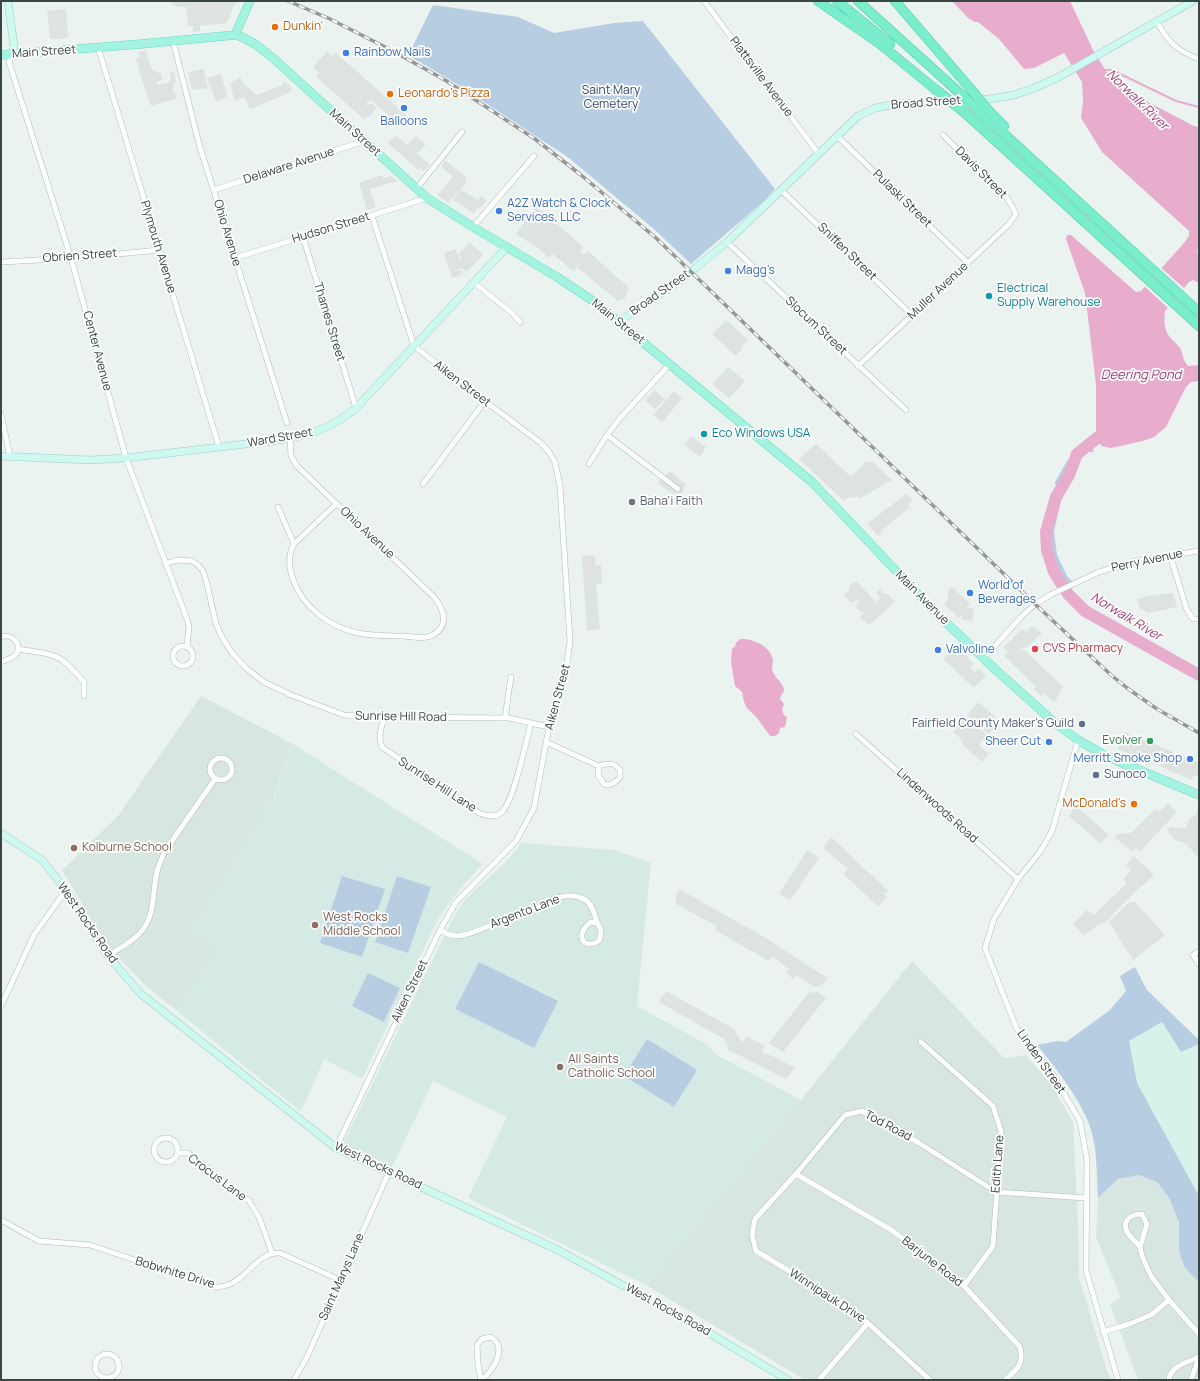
<!DOCTYPE html>
<html>
<head>
<meta charset="utf-8">
<style>
  body { margin:0 }
  #map { position:relative; width:1200px; height:1381px; overflow:hidden; background:#eaf3f0; font-family:Manrope,sans-serif }
  canvas { display:block }
  .frame { position:absolute; inset:0; border:2px solid #394641; pointer-events:none }
</style>
</head>
<body>
<div id="map">
<canvas width="1200" height="1381"></canvas>
<div class="frame"></div>
</div>
<script>
const ctx = document.querySelector('canvas').getContext('2d');
ctx.lineJoin = 'round';
function paint(path, color) {
  ctx.fillStyle = color;
  ctx.fill(path, 'evenodd');
}
function strokePath(path, color, width, dash) {
  ctx.strokeStyle = color;
  ctx.lineWidth = width;
  ctx.lineCap = dash ? 'butt' : 'round';
  ctx.setLineDash(dash || []);
  ctx.stroke(path);
}
function drawText(font, color, halo, rows, align = 'center') {
  ctx.font = font + ' Manrope,sans-serif';
  ctx.lineWidth = 3.5;
  ctx.setLineDash([]);
  ctx.textBaseline = 'middle';
  ctx.strokeStyle = halo;
  ctx.fillStyle = color;
  for (const [text, x, y, turn = 0] of rows) {
    ctx.save();
    ctx.translate(x, y);
    ctx.rotate((+turn || 0) * Math.PI / 180);
    ctx.textAlign = isNaN(turn) ? turn : align;
    if (halo) ctx.strokeText(text, 0, 0);
    ctx.fillText(text, 0, 0);
    ctx.restore();
  }
}
paint(new Path2D(`
  M201 696 291 743 273 801 267 800 265 812 192 929 218 950 176 1010 144 984 105 943 62 870 118 816Z
  M912 961 1004 1058 1026 1055 1052 1086 1073 1122 1078 1224 1079 1277 1107 1371 1111 1380H805L646 1285 801 1100Z
  M1139 1175 1157 1182 1169 1198 1179 1222V1251L1184 1266 1199 1283V1380H1138L1110 1304 1121 1298 1096 1237 1098 1198 1118 1179Z`), '#d8e6e2');
paint(new Path2D(`
  M1162 1022 1181 1052 1199 1044V1196L1136 1083 1128 1041Z`), '#d7f2e8');
paint(new Path2D(`
  M291 743 483 864 461 887 437 921 362 1079 324 1059 301 1112 176 1010 218 950 192 929 265 812 267 800 274 801Z
  M522 843 614 850 651 863 637 1006 708 1045 715 1054 801 1100 646 1285 468 1198 507 1117 433 1081 392 1167 343 1144 451 922 463 902 478 887 506 862Z`), '#d5eae5');
paint(new Path2D(`
  M433 5 518 17 554 33 615 23 643 21 775 189 764 201 691 264 655 230 569 158 452 81 420 62 408 56Z
  M1092 446 1094 452H1085L1072 465 1061 483 1063 490 1062 496 1054 532 1057 555 1067 576 1076 585 1070 588 1062 580 1052 557 1048 532 1057 491 1055 482 1067 461 1082 447Z
  M342 876 385 889 362 957 320 943Z
  M397 876 431 887 408 953 375 942Z
  M479 962 558 1001 534 1048 455 1009Z
  M1135 967 1147 990 1199 1040V1044L1181 1052 1162 1022 1129 1041 1137 1083 1199 1196V1283L1184 1266 1179 1251V1222L1169 1198 1157 1182 1139 1175 1118 1179 1098 1198C1097 1180 1097 1160 1094 1142 1089 1109 1058 1071 1037 1045L1058 1041 1066 1042 1110 1010 1126 991 1120 976Z
  M368 973 400 988 384 1022 352 1006Z
  M647 1039 697 1070 674 1107 624 1076Z`), '#b7cde2');
paint(new Path2D(`
  M170 1H238L234 5 227 23 200 26V31L193 32V26H188L186 7H178L172 4Z
  M66 9 68 37 63 39H50L47 11Z
  M146 51 152 70 161 74 162 80 157 82 158 85 169 82 171 77 170 72 174 71 176 82 174 83 173 91 176 94 177 98 151 106 139 70 136 58 141 57 137 52Z
  M327 52 332 56 336 53 406 115 395 128 389 123 392 118 371 100 368 101 366 104 367 106 372 103 376 108 374 111V112L369 117 368 116 364 119 316 77 319 73 313 67Z
  M203 69 208 88 192 90 188 72Z
  M221 74 227 97 216 101 207 78Z
  M240 77 245 85 257 95 283 85 282 83 284 81 292 88 289 93 250 109 244 97 235 101 230 84Z
  M396 135 407 145 416 136 426 144 417 154 430 164 424 171 420 168 418 170 388 143Z
  M445 160 465 176 466 184 448 203 437 195 453 177 441 166Z
  M382 175 383 178 391 176 398 181 370 189 376 207 367 210 359 183Z
  M461 190 478 200 481 196 487 200 480 208H477L474 213 453 200Z
  M536 206 583 247 580 252 584 255 588 251 629 288 625 298 618 301 578 268 580 263 578 264 574 272 553 254 549 258 539 249 516 234Z
  M470 243 483 254 467 272 462 268 457 269V271L462 270 463 274 452 278 444 253 456 249 460 261 462 258 458 254Z
  M726 320 748 340 742 346 741 350 736 356 712 334Z
  M728 367 745 381 729 398 712 384Z
  M654 390 665 399 655 409 645 400Z
  M674 391 682 398 662 423 653 415Z
  M691 436 706 447 700 457 685 445Z
  M816 444 851 477 866 462H873L892 480 859 499 857 497 848 498 844 501 799 459Z
  M670 471 686 484 681 494 677 492 675 495 659 484 658 482Z
  M906 494 913 500 908 504 910 507 881 531 882 533 878 536 867 524Z
  M582 555 595 556V563L596 565H601L602 583 596 584 600 629 587 631Z
  M856 581 875 601 872 606 880 598 876 593 880 589 884 594 887 593 895 602 869 625 860 618 866 610 862 613 855 606 859 602 856 600 852 603 844 595 848 592 850 585Z
  M952 587 970 604 967 608 974 609 972 621 962 620 963 614 959 618 944 604 948 600V591Z
  M1173 593 1177 607 1148 613 1140 608 1137 599 1149 596Z
  M1032 626 1042 633 1026 648 1024 646 1019 651 1020 652 1023 649 1063 687 1060 690 1061 692 1056 697 1058 698 1054 703 1044 694H1042V697L1033 688 1036 687 1004 656 1008 652 1003 648 1022 629 1026 632Z
  M952 650 957 656 961 651 973 663 970 668 975 672 979 669 986 676 974 688 943 659Z
  M978 702 1000 721 989 734 967 716Z
  M966 718 987 735 979 745 989 754 982 762 963 745 961 739 953 732Z
  M1125 732 1199 763V776L1194 775 1192 780 1159 766 1161 762 1160 761 1157 765 1118 749Z
  M1168 803 1177 812 1140 851 1135 847 1132 851 1115 838 1118 834 1131 833 1155 809 1159 812Z
  M1076 806 1109 835 1100 843 1069 816Z
  M1198 810H1199V860L1187 844 1175 840 1167 831 1170 827 1186 828 1189 819 1196 815Z
  M831 837 888 891 884 894 887 898 878 906 843 874 848 869 824 848 827 842Z
  M807 850 819 858 790 900 779 894Z
  M1134 856 1154 875 1131 896 1106 922 1100 924 1084 935 1073 924 1087 910 1094 915 1127 883 1123 879 1131 870 1126 866Z
  M679 889 766 938 827 978 823 984 815 987 797 975 793 979 786 973 789 969 772 956 769 961 715 930 717 926 676 904V895Z
  M1135 902 1165 935 1133 960 1109 922 1128 903Z
  M666 991 734 1029 740 1040 743 1042 746 1036 765 1046 762 1052 777 1058 795 1068 786 1079 727 1049 728 1045 724 1039 659 1002Z
  M810 991 814 994 816 991 826 998 783 1052 769 1043Z`), '#dee2e0');
paint(new Path2D(`
  M952 1H1070L1093 50 1109 76 1114 83 1121 88 1194 126 1199 127V247L1197 250 1199 259V283L1193 280 1189 282 1165 311C1164 319 1164 329 1169 336 1172 340 1177 344 1180 348 1183 354 1183 361 1188 366L1199 365V381L1191 382 1186 387 1166 427 1154 437 1143 441 1111 448 1102 446 1096 440V384L1085 293 1066 239 1067 235H1071L1136 292 1141 291 1183 244 1189 236V231L1102 152 1081 118 1083 102 1082 82 1064 53 1034 68 1024 69 999 39 978 22H975L968 18Z
  M740 639C752 638 771 646 773 660 773 664 771 668 773 672 775 678 785 685 784 691 783 694 780 696 780 699L784 704 782 710 784 715 787 717 785 727 780 728 779 733 775 736H770L757 718 747 708 744 702 742 692 735 686 731 662 732 648 735 647 736 643Z`), '#e8adcd');
paint(new Path2D(`
  M1159 266 1185 289 1169 309 1143 285Z`), '#eaf3f0');
strokePath(new Path2D(`
  M1104 70H1112L1176 101 1199 107`), '#e8adcd', 2);
strokePath(new Path2D(`
  M1107 430 1077 454 1069 475 1056 497 1046 532 1047 550 1054 572 1068 594 1085 611 1199 675`), '#e8adcd', 12);
const street = new Path2D(`
  M704 1 818 153
  M1157 22C1169 43 1176 50 1199 59
  M173 41 199 144 287 423
  M98 47 219 447
  M12 54 9 62 71 258 126 458 187 619 189 627 187 647
  M837 136 968 263
  M417 188 462 132
  M214 190 364 141
  M781 190 912 315
  M473 227 534 156
  M303 237 356 408
  M727 242 906 410
  M235 258 427 198
  M1 262 77 258 159 250
  M473 282 512 313 520 322
  M858 366 1009 224 1016 214 1012 206 1006 197 943 135
  M1 414 10 457
  M607 435 678 489
  M290 438 291 456 297 466 435 598C443 609 449 623 436 633 427 640 414 637 403 636 388 636 373 636 358 633 330 627 302 607 293 579 289 568 288 555 294 544L336 504
  M589 464 607 435 621 417 669 365
  M423 484 485 401
  M278 507 294 544
  M1170 555 1187 610 1193 619H1199
  M165 564 177 560 192 561 198 565 203 571 207 584 216 624 223 639 233 654 247 669 264 682 291 695 344 715 376 717 509 718 549 727
  M1 637C12 633 23 644 16 654 13 658 6 660 1 662
  M173 656a10 10 0 1 1 20 0a10 10 0 1 1-20 0Z
  M18 649C34 652 54 652 66 663 72 669 78 675 84 682V696
  M983 659 1022 616 1035 604 1052 594 1099 572 1136 561 1199 551
  M384 718C381 728 378 737 382 747L479 813C486 816 495 818 502 812 514 800 526 742 531 723
  M505 718 511 677
  M856 734 1018 879
  M1078 740 1052 831 1040 852 1018 879 994 919 985 948 1016 1027 1028 1046 1052 1073 1080 1121 1087 1160 1086 1270 1118 1380
  M546 742 599 766 598 775 604 784C611 786 615 783 620 777V770C614 762 608 763 599 766
  M210 769a11 11 0 1 1 22 0a11 11 0 1 1-22 0Z
  M440 930C445 933 451 936 457 936 472 935 487 926 501 921 509 918 518 916 527 913 535 910 543 904 551 900 570 892 590 894 595 916 598 927 604 929 599 941 583 951 574 934 591 922L597 923
  M1199 951 1193 955 1199 964
  M108 956C118 949 130 943 138 935 155 919 152 898 156 877 157 868 161 860 165 851L215 779
  M1 1006 34 935 66 890
  M921 1042 993 1106 1001 1131 993 1246 964 1286
  M154 1150a12 12 0 1 1 24 0a12 12 0 1 1-24 0Z
  M336 1148 440 930 456 902 516 841 534 808 549 727 566 670 570 641 560 486 555 462 549 452 541 443 482 399 414 346 372 216
  M177 1153H188L192 1156 249 1201 259 1217 272 1253
  M796 1174 893 1231 964 1286 1020 1347C1024 1365 1018 1368 1005 1380
  M1 1220 39 1241 90 1245 216 1287C220 1287 225 1286 228 1285 248 1278 257 1252 280 1253L340 1280
  M1140 1247C1137 1243 1132 1239 1129 1235 1120 1223 1129 1214 1142 1214L1147 1224 1140 1247 1142 1256 1151 1276 1169 1300 1199 1334
  M1103 1332 1129 1324 1151 1315 1169 1300
  M95 1366a12 12 0 1 1 24 0a12 12 0 1 1-24 0Z
  M294 1380 307 1357 389 1172
  M481 1380 478 1364 477 1345 482 1339 490 1337C509 1346 493 1372 481 1380
  M819 1380 868 1323
  M930 1380 868 1323 834 1298 756 1251 752 1235 755 1219 796 1174 845 1115 862 1111 919 1143 996 1192 1087 1198
  M1169 1380C1170 1366 1188 1362 1199 1357
  M1191 1380 1199 1357`);
const secondary = new Path2D(`
  M8 1 14 47 12 54
  M618 322 655 298 682 279 727 242 858 116 875 108 895 104 989 99 1014 95 1034 88 1057 78 1193 1
  M1 456 90 460 126 458 280 440C310 435 332 428 356 408L507 247
  M1 833 42 860 66 890 108 956 141 994 336 1148 558 1250 699 1327 788 1380`);
const primary = new Path2D(`
  M235 35 250 1
  M1 55 141 44 235 35 242 37 255 44 273 58 427 198 473 227 557 277 593 301 812 482 935 612 997 671 1054 722 1078 740 1106 756 1199 795`);
const highway = new Path2D(`
  M818 1 880 44 935 89
  M837 1 890 44
  M858 1 954 88
  M895 1 969 87
  M979 111 1199 312
  M989 111 1004 126
  M964 112 1199 326`);
strokePath(street, '#adbdb8', 6);
strokePath(secondary, '#9ecdc4', 8);
strokePath(primary, '#74d6be', 9);
strokePath(highway, '#4bcca3', 10);
strokePath(street, '#fff', 5);
strokePath(secondary, '#cef9f0', 7);
strokePath(primary, '#a2f3e0', 8);
strokePath(highway, '#7aedcd', 9);
const rail = new Path2D(`
  M288 1 330 19 389 49 445 80 535 139 581 175 656 238 1035 604 1111 675 1127 688 1157 709 1199 733`);
strokePath(rail, '#979797', 3.5);
strokePath(rail, '#fff', 2, [6]);
const highwayBridge = new Path2D(`
  M969 87 989 111
  M954 88 979 111
  M935 89 964 112`);
strokePath(highwayBridge, '#4bcca3', 10, []);
strokePath(highwayBridge, '#7aedcd', 9);
for (const [x, y, r, color] of [
  [275,27,4,"#e8710a"],
  [346,53,4,"#3f7fe0"],
  [390,94,4,"#e8710a"],
  [404,108,4,"#3f7fe0"],
  [499,211,4,"#3f7fe0"],
  [728,271,4,"#3f7fe0"],
  [989,296,4,"#0f9aa8"],
  [704,434,4,"#0f9aa8"],
  [632,502,4,"#6b7280"],
  [970,593,4,"#3f7fe0"],
  [1035,649,4,"#e0444e"],
  [938,650,4,"#3f7fe0"],
  [1082,724,4,"#5c6f8a"],
  [1150,741,4,"#2e9e5b"],
  [1049,742,4,"#3f7fe0"],
  [1190,759,4,"#3f7fe0"],
  [1096,775,4,"#5c6f8a"],
  [1134,804,4,"#e8710a"],
  [74,848,4,"#8d6e63"],
  [315,925,4,"#8d6e63"],
  [560,1067,4,"#8d6e63"]
]) {
  const dot = new Path2D();
  dot.arc(x, y, r, 0, 2 * Math.PI);
  ctx.fillStyle = color;
  ctx.fill(dot);
  strokePath(dot, '#fff', 1.5);
}
drawText('12px', '#c56008', '#fff', [
  ["Dunkin'",283,27],
  ["Leonardo’s Pizza",398,94],
  ["McDonald's",1126,804,"right"]
], 'left');
drawText('12px', '#394641', '#fff', [
  ["Main Street",44,52,-4],
  ["Plattsville Avenue",761,77,53],
  ["Broad Street",926,103,-4],
  ["Main Street",355,133,42],
  ["Delaware Avenue",289,166,-18],
  ["Davis Street",981,173,45],
  ["Pulaski Street",902,199,44],
  ["Hudson Street",331,228,-17],
  ["Ohio Avenue",227,233,73],
  ["Plymouth Avenue",158,247,73],
  ["Sniffen Street",847,252,44],
  ["Obrien Street",80,256,-4],
  ["Muller Avenue",938,291,-43],
  ["Broad Street",660,293,-35],
  ["Thames Street",329,322,73],
  ["Main Street",618,322,39],
  ["Slocum Street",816,326,43],
  ["Center Avenue",97,351,75],
  ["Aiken Street",462,384,37],
  ["Ward Street",280,438,-10],
  ["Ohio Avenue",367,533,43],
  ["Perry Avenue",1147,561,-12],
  ["Main Avenue",922,598,45],
  ["Aiken Street",558,697,-75],
  ["Sunrise Hill Road",401,717,1],
  ["Sunrise Hill Lane",437,785,33],
  ["Lindenwoods Road",937,806,42],
  ["Argento Lane",525,912,-21],
  ["West Rocks Road",87,923,55],
  ["Aiken Street",410,991,-64],
  ["Linden Street",1041,1062,55],
  ["Tod Road",888,1126,28],
  ["Edith Lane",998,1164,-86],
  ["West Rocks Road",378,1166,25],
  ["Crocus Lane",217,1178,37],
  ["Barjune Road",932,1262,38],
  ["Bobwhite Drive",175,1273,17],
  ["Saint Marys Lane",342,1277,-66],
  ["Winnipauk Drive",827,1296,33],
  ["West Rocks Road",668,1310,29]
]);
drawText('12px', '#366cbe', '#fff', [
  ["Rainbow Nails",354,53],
  ["Balloons",404,122,"center"],
  ["A2Z Watch & Clock",507,204],
  ["Services, LLC",507,218],
  ["Magg's",736,271],
  ["World of",978,586],
  ["Beverages",978,600],
  ["Valvoline",946,650],
  ["Sheer Cut",1041,742,"right"],
  ["Merritt Smoke Shop",1182,759,"right"]
], 'left');
drawText('12px', '#324771', '#fff', [
  ["Saint Mary",611,91],
  ["Cemetery",611,105]
]);
drawText('12px', '#0d838f', '#fff', [
  ["Electrical",997,289],
  ["Supply Warehouse",997,303],
  ["Eco Windows USA",712,434]
], 'left');
drawText('12px', '#5b616d', '#fff', [
  ["Baha'i Faith",640,502]
], 'left');
drawText('12px', '#be3a42', '#fff', [
  ["CVS Pharmacy",1043,649]
], 'left');
drawText('12px', '#4e5e75', '#fff', [
  ["Fairfield County Maker's Guild",1074,724],
  ["Sunoco",1104,775,"left"]
], 'right');
drawText('12px', '#27864d', '#fff', [
  ["Evolver",1142,741]
], 'right');
drawText('12px', '#785e54', '#fff', [
  ["Kolburne School",82,848],
  ["West Rocks",323,918],
  ["Middle School",323,932],
  ["All Saints",568,1060],
  ["Catholic School",568,1074]
], 'left');
drawText('italic 13px', '#a63e74', '#fff', [
  ["Norwalk River",1137,100,44],
  ["Deering Pond",1141,375],
  ["Norwalk River",1126,617,31]
]);
</script>
</body>
</html>
